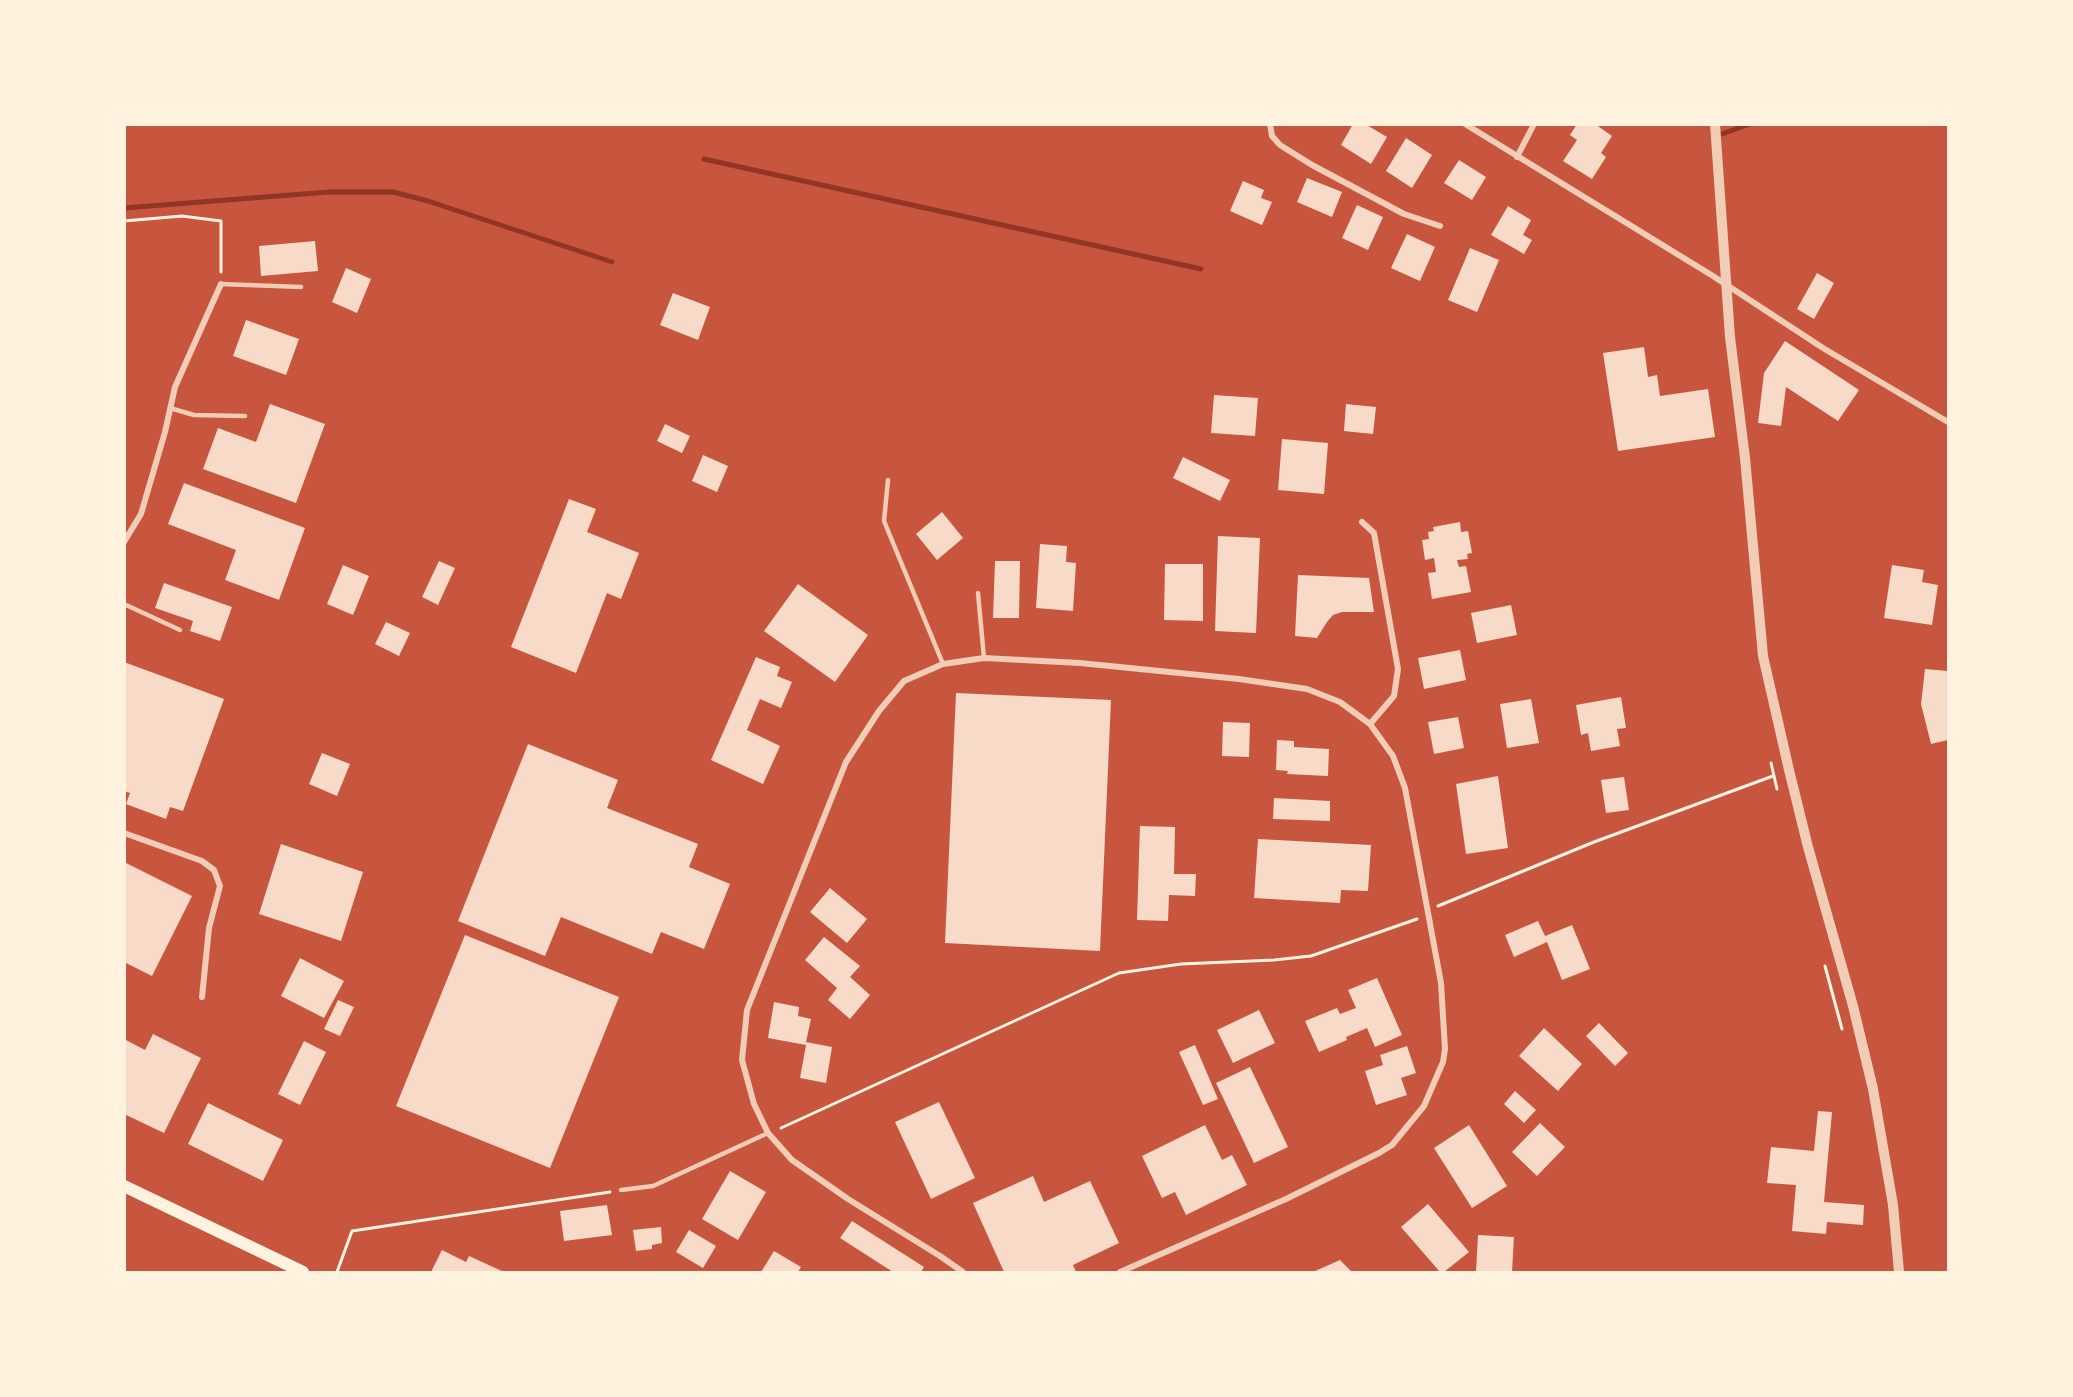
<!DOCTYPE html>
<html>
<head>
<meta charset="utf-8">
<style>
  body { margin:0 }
  #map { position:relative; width:2073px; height:1397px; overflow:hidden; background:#c8553d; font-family:"Public Sans",sans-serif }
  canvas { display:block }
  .frame { position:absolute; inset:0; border:126px solid #fff3e0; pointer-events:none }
</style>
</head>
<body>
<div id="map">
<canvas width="2073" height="1397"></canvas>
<div class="frame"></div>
</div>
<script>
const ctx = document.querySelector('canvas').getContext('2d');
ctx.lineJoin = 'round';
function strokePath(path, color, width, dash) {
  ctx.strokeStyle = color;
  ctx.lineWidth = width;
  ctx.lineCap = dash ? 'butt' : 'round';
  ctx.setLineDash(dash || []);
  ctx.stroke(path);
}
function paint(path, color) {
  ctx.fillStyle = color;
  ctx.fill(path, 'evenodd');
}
strokePath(new Path2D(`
  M1722 134 1750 124
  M704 159 1201 269
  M124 208 329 192H393L428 201 612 262`), '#8f3625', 5);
paint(new Path2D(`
  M1353 124H1365L1387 137 1371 164 1341 145Z
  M1577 124H1595L1612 136 1601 153 1606 157 1592 179 1563 161 1577 140 1570 135Z
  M1406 138 1432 155 1412 188 1386 171Z
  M1459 160 1486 177 1472 200 1444 183Z
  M1307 178 1342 192 1332 217 1297 202Z
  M1243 181 1264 190 1261 198 1272 202 1262 225 1230 211Z
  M1357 205 1383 217 1368 250 1342 238Z
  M1508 206 1531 220 1523 235 1532 240 1524 254 1491 235Z
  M1407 234 1435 247 1420 281 1391 268Z
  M315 241 318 271 261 276 259 246Z
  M1470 248 1499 260 1477 312 1448 300Z
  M346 268 371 279 357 313 332 302Z
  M1817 273 1834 283 1814 319 1797 309Z
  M673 293 710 307 698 340 660 325Z
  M246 320 299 339 286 375 233 356Z
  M1785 341 1859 390 1838 421 1786 387 1781 426 1758 423 1764 373Z
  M1644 347 1648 377 1657 375 1660 396 1708 389 1715 437 1618 451 1603 353Z
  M1214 395 1258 398 1255 436 1211 433Z
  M270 404 325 424 296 503 203 469 218 428 256 442Z
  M1346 404 1376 407 1373 434 1344 431Z
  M665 424 690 436 682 453 657 441Z
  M1282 439 1328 443 1324 494 1278 490Z
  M703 455 728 466 717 492 692 481Z
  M1183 457 1230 480 1220 501 1173 478Z
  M184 483 305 528 279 600 225 580 236 550 168 524Z
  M569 499 596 509 587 532 639 553 621 599 607 593 576 673 511 647Z
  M942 512 963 538 937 560 916 534Z
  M1460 522 1461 532 1468 531 1472 553 1467 554 1468 559 1457 560 1459 567 1466 566 1471 592 1432 599 1428 573 1436 572 1434 558 1425 560 1422 540 1429 539 1428 532 1434 531 1433 527Z
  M1218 536 1260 538 1256 633 1215 631Z
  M1040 544 1067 546 1066 562 1076 563 1073 611 1036 608Z
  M439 561 455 568 438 605 422 597Z
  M995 561H1020L1019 618H993Z
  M1165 564H1203V621L1164 620Z
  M343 565 369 576 353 615 327 604Z
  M1892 565 1924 570 1922 582 1938 585 1932 625 1884 618Z
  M1298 575 1369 578 1374 612H1342L1333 615 1327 622 1317 638 1295 636Z
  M164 583 232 607 220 641 190 631 193 621 155 608Z
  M798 584 868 635 835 682 764 631Z
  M1511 605 1517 635 1477 643 1471 613Z
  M386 622 410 633 399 656 375 644Z
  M1460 650 1466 680 1424 689 1418 658Z
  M756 657 780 667 777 676 792 682 781 708 760 699 747 730 780 746 763 784 711 760Z
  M124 662 224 699 183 811 170 807 166 819 126 804 130 793 124 791Z
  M1925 669 1948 671V740L1931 744 1921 704Z
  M956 693 1111 700 1100 951 945 943Z
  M1621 697 1626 728 1617 729 1620 746 1591 751 1588 733 1581 735 1576 705Z
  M1531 699 1539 743 1507 748 1500 704Z
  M1458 717 1464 748 1434 754 1428 722Z
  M1223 722 1250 723 1249 757 1222 756Z
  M1277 740 1294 741V747L1329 749 1328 776 1287 774 1288 771 1276 770Z
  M528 744 618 780 607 808 698 844 689 867 730 884 704 949 661 932 652 954 561 917 545 956 458 921Z
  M322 753 350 764 337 796 309 784Z
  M1498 776 1508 848 1466 854 1456 784Z
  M1624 777 1629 810 1606 813 1601 780Z
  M1274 798 1330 801V821L1273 819Z
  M1140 826 1175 827 1174 874H1196L1195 896 1169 895 1168 921 1137 920Z
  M1258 839 1371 845 1368 891 1341 890 1340 903 1254 898Z
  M281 844 363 872 341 941 259 914Z
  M124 862 192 896 152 976 124 962Z
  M830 888 867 919 847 943 810 912Z
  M1538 921 1545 936 1572 925 1590 969 1562 980 1547 942 1514 957 1505 935Z
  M465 935 619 997 550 1168 396 1106Z
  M824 937 860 966 850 977 870 995 850 1019 828 1000 837 988 805 960Z
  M300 958 344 981 324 1018 281 996Z
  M1377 978 1402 1035 1375 1047 1367 1028 1346 1037 1347 1040 1319 1052 1305 1021 1337 1008 1340 1014 1356 1008 1348 990Z
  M338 1000 354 1007 340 1036 324 1029Z
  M774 1002 799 1007 798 1016 811 1019 806 1042 832 1047 826 1083 800 1078 806 1045 768 1038Z
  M1259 1010 1275 1043 1233 1063 1217 1030Z
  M1599 1023 1628 1053 1615 1066 1586 1036Z
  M1544 1028 1582 1064 1558 1091 1519 1056Z
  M153 1034 201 1058 164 1133 124 1114V1039L145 1050Z
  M304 1041 326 1052 300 1105 278 1094Z
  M1195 1045 1218 1099 1203 1105 1179 1052Z
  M1407 1046 1416 1073 1401 1078 1407 1095 1376 1105 1365 1071 1383 1065 1380 1055Z
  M1250 1067 1288 1147 1254 1163 1216 1083Z
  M1515 1091 1536 1110 1524 1123 1504 1104Z
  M939 1102 975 1178 931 1199 895 1122Z
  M208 1103 283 1140 263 1181 188 1144Z
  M1818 1111 1832 1112 1824 1202 1864 1205 1863 1225 1827 1222 1826 1234 1792 1231 1796 1185 1767 1183 1771 1147 1814 1151Z
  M1540 1123 1565 1147 1537 1176 1512 1152Z
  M1205 1125 1222 1160 1232 1155 1247 1185 1186 1215 1175 1192 1162 1198 1142 1156Z
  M1469 1125 1507 1186 1472 1208 1434 1148Z
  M730 1171 766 1192 738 1240 702 1219Z
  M1033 1176 1044 1202 1090 1181 1119 1243 1073 1265 1076 1272H1004L973 1203Z
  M1428 1204 1469 1252 1444 1272H1440L1401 1227Z
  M607 1205 612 1235 564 1241 560 1211Z
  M852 1221 924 1267 921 1272H893L840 1238Z
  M661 1227 662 1243 652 1245V1249L636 1251 633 1230Z
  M689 1230 716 1246 703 1268 676 1252Z
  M1478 1235 1514 1237 1512 1272H1476Z
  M442 1250 466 1262 469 1256 504 1272H431Z
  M774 1251 801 1267 798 1272H761Z
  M1340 1260 1352 1272H1313Z`), '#f7dbc8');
strokePath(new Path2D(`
  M124 221 182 216 221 221V272
  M1771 763 1777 789
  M1438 906 1594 842 1773 776
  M1825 966 1842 1029
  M781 1128 1119 973 1181 964 1274 960 1311 956 1417 919
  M337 1272 352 1231 610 1192`), '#fff3e0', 3);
strokePath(new Path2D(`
  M221 284 301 287
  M170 408 194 415 245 416
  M888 480 884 521 943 664
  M978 593 984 658
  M124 604 180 630
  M621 1190 653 1186 768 1133`), '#f1ccb7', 4.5);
strokePath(new Path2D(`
  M1270 124 1272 136 1280 145 1312 165 1404 214 1440 226
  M1465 124 1713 276 1823 348 1948 422
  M1517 157 1534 124
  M1362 522 1374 533 1398 669 1394 696 1370 724
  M124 542 141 514 165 432 175 387 221 284
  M124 833 202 861 214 870 220 886 209 928 202 997
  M963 1272 940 1256 848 1199 792 1160 768 1133 754 1104 742 1060 747 1010 846 762 879 711 904 681 943 664 984 658 1080 663 1239 679 1307 689 1340 702 1370 724 1393 756 1405 788 1441 983 1445 1049 1443 1062 1424 1106 1392 1145 1379 1153 1286 1199 1120 1272`), '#f1ccb7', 6);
strokePath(new Path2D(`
  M1715 124 1730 337 1745 458 1763 656 1789 770 1808 847 1853 1006 1873 1089 1893 1205 1899 1272`), '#f1ccb7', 10);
strokePath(new Path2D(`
  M124 1186 303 1272`), '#fff3e0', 12);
</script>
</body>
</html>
